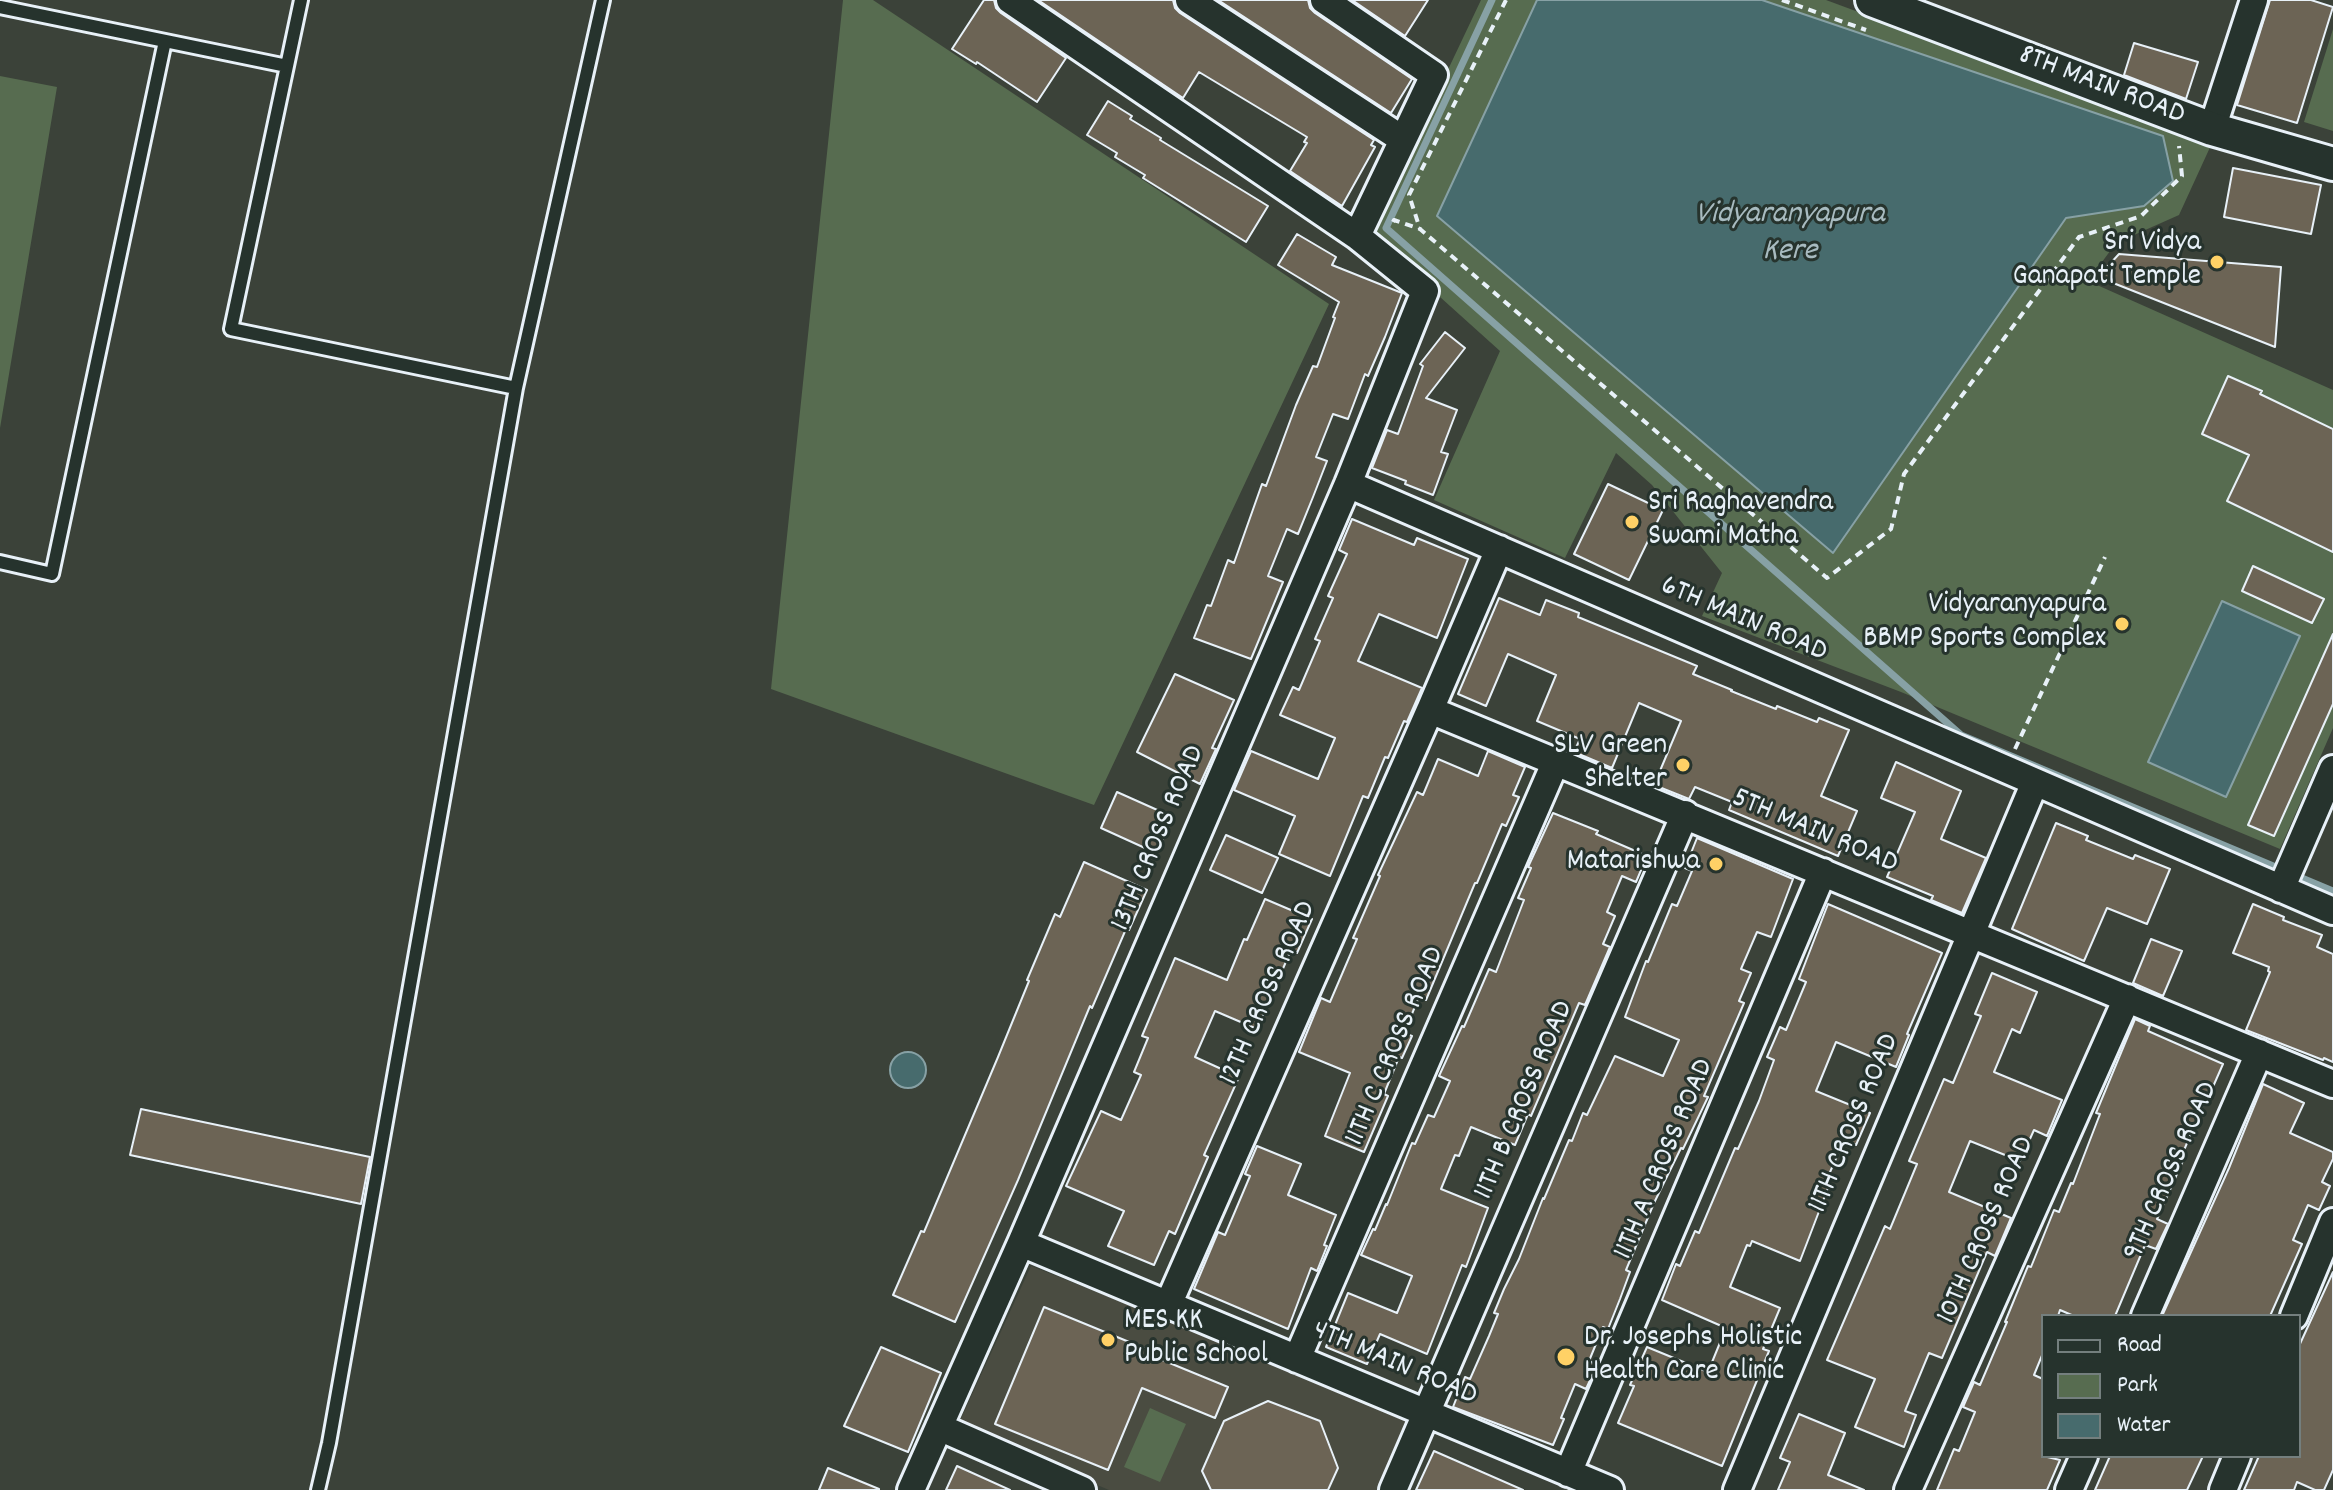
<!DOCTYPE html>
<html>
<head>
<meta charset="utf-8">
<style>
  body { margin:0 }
  #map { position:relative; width:2333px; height:1490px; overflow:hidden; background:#3b4239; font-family:Dekko,sans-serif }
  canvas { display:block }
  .legend { position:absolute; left:2041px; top:1314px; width:260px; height:144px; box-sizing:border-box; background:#26332d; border:2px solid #747f7e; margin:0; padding:10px 14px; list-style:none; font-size:24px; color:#e8f1f8 }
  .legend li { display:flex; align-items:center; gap:16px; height:40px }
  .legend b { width:40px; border:2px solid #747f7e }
</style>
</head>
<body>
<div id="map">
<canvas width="2333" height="1490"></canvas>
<ul class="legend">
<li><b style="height:10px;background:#26332d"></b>Road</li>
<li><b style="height:22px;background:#576c50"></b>Park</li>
<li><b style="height:22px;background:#476b6d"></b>Water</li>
</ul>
</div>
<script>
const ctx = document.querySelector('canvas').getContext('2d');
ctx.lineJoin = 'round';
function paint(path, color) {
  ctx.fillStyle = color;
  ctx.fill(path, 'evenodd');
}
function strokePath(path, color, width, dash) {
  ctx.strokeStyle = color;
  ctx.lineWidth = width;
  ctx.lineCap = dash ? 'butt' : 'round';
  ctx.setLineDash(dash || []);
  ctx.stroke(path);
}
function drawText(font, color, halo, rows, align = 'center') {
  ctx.font = font + ' Dekko,sans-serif';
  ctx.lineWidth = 6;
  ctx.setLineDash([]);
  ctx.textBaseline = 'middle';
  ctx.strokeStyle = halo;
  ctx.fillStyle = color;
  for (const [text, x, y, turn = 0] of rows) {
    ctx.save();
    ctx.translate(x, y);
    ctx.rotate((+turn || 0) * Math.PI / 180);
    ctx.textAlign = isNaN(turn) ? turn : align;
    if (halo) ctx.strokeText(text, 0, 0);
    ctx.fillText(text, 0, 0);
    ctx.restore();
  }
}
paint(new Path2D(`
  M1031 1266 1409 1415 1377 1490H1109L958 1425Z`), '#4a4c41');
paint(new Path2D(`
  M843 0H873L1329 304 1094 805 771 689Z
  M1481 0H1537L1438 216 1833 553 2066 218 2144 206 2163 136 1762 0H1826L2212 143 2179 215 2116 243 2088 281 2333 390V728L2280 849 1901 692 1702 616 1722 573 1652 485 1616 453 1565 558 1434 500 1500 351 1370 234Z
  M2333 29V131L2304 122Z
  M0 76 57 87 0 428Z
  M1150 1408 1186 1424 1160 1482 1124 1467Z`), '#576c50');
const water = new Path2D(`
  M1537 0H1762L2163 136 2173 181 2144 206 2066 218 1833 553 1437 216Z
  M2222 601 2300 636 2226 797 2148 762Z
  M890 1070a18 18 0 1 1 36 0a18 18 0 1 1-36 0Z`);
paint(water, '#476b6d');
strokePath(water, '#87a1a5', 2);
strokePath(new Path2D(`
  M1492 0 1386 228 1961 735 2333 891`), '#87a1a5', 7);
const building = new Path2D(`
  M984 0H994L996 8 1001 13 1066 58 1037 102 977 62 976 64 952 49Z
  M1038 0H1173L1175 8 1180 13 1374 140 1371 145 1375 147 1342 206 1290 171 1307 143 1304 142 1307 137 1199 72 1183 98Z
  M1218 0H1308L1310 8 1315 13 1412 79 1391 113Z
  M1352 0H1428L1405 36Z
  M2270 0H2311L2333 7 2297 123 2237 105Z
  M2134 43 2198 62 2186 99 2124 75Z
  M1108 101 1132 116 1130 119 1161 138 1160 140 1268 206 1246 242 1143 178 1145 175 1115 157 1117 153 1087 135Z
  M2233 168 2321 185 2311 234 2224 217Z
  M1297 234 1336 257 1332 265 1402 293 1385 337 1368 376 1365 374 1348 419 1333 414 1316 457 1327 461 1313 497 1298 534 1287 529 1268 576 1283 582 1251 659 1194 638 1207 605 1211 606 1228 560 1234 563 1262 484 1266 486 1296 405 1313 366 1317 367 1335 318 1333 317 1339 302 1278 265Z
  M2119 254 2281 267 2275 347 2098 277Z
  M1445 332 1465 348 1426 398 1457 410 1441 452 1448 454 1433 495 1405 484 1406 481 1372 468 1387 430 1398 434 1423 366 1420 364Z
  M2228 376 2262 391 2260 394 2333 429V552L2227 501 2249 455 2202 434Z
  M1608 484 1663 510 1629 580 1574 554Z
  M1352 519 1414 545 1417 538 1468 559 1437 638 1379 614 1358 661 1422 688 1407 722 1404 721 1388 758 1385 757 1368 798 1363 796 1330 876 1279 854 1295 816 1234 790 1251 751 1318 779 1335 738 1280 715 1293 687 1299 690 1320 641 1315 639 1333 598 1328 596 1347 554 1339 550Z
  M2253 566 2324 599 2312 623 2242 591Z
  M1499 598 1540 615 1546 600 1579 613 1578 617 1697 666 1693 674 1732 690 1731 691 1776 709 1777 706 1817 722 1819 718 1849 730 1821 796 1857 811 1838 856 1729 810 1732 802 1695 787 1689 799 1654 785 1681 721 1639 703 1612 768 1574 752 1580 739 1537 721 1556 675 1508 654 1486 706 1458 694Z
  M2333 634V704L2274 836 2248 825Z
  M1175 674 1234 700 1212 748 1216 749 1200 784 1137 752Z
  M1488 751 1525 767 1513 795 1519 797 1506 826 1502 824 1477 883H1475L1426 1000 1419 997 1404 1033 1412 1036 1402 1058 1399 1057 1384 1094 1388 1096 1364 1152 1325 1136 1350 1073 1299 1052 1321 998 1330 1002 1357 939 1353 938 1380 876 1378 875 1417 792 1423 795 1438 759 1478 776Z
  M1896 762 1961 791 1941 839 1986 858 1962 913 1931 900 1933 896 1887 877 1915 812 1881 798Z
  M1117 792 1173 817 1156 853 1101 828Z
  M1553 813 1598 831 1596 834 1647 856 1636 882 1622 876 1607 912 1615 916 1603 944 1610 947 1585 1005 1579 1003 1543 1088 1531 1116 1528 1114 1515 1145 1471 1127 1459 1156 1455 1155 1441 1189 1488 1208 1466 1267 1462 1265 1427 1354 1380 1334 1367 1364 1326 1347 1348 1293 1397 1313 1412 1276 1361 1255 1373 1229 1375 1230 1386 1204 1387 1205 1412 1143 1415 1144 1428 1115 1434 1117 1450 1081 1439 1076 1462 1026 1464 1027 1489 969 1496 972 1524 900 1518 898 1531 868 1528 867Z
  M2056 823 2088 836 2086 840 2133 859 2135 855 2170 869 2147 924 2107 908 2084 961 2012 929Z
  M1226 835 1278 858 1262 893 1210 870Z
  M1697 838 1793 879 1771 937 1757 932 1741 969 1751 973 1739 1001 1744 1003 1704 1096 1708 1097 1683 1149 1681 1148 1654 1203 1626 1270 1630 1272 1620 1299 1608 1329 1603 1327 1589 1361 1597 1365 1586 1389 1575 1384 1561 1418 1564 1419 1553 1445 1453 1407 1465 1377 1470 1379 1489 1336 1498 1314 1494 1313 1504 1289 1519 1259 1543 1198 1544 1199 1569 1140 1572 1141 1583 1113 1587 1115 1615 1056 1663 1076 1679 1040 1625 1017 1646 961 1648 962 1672 904 1677 906 1692 871 1685 868Z
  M1084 862 1147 890 1129 930 1126 929 1092 1008 1090 1006 1018 1180 955 1322 893 1295 921 1231 924 1232 998 1057 1029 981 1027 980 1055 914 1060 917Z
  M1265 899 1312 919 1297 953 1291 950 1257 1029 1215 1011 1195 1057 1239 1077 1204 1155 1208 1157 1175 1234 1169 1231 1154 1265 1108 1246 1124 1211 1066 1186 1101 1111 1121 1120 1141 1075 1134 1072 1148 1038 1142 1036 1175 958 1227 980 1244 939 1247 940Z
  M1828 904 1942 953 1907 1034 1909 1035 1896 1067 1836 1042 1816 1091 1870 1113 1856 1145 1844 1140 1824 1186 1828 1188 1800 1261 1752 1241 1750 1246 1747 1245 1730 1287 1780 1308 1763 1349 1769 1351 1722 1466 1618 1423 1634 1386 1630 1385 1647 1347 1708 1372 1726 1328 1662 1300 1676 1264 1680 1266 1695 1231 1699 1233 1735 1148 1738 1149 1759 1101 1774 1060 1767 1057 1780 1027 1786 1030 1806 982 1799 979Z
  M2253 904 2284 917 2283 920 2322 935 2317 947 2333 954V1062L2324 1058 2323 1060 2246 1030 2270 972 2268 971 2269 967 2233 953Z
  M2151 939 2182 951 2163 996 2133 983Z
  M1992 973 2037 992 2020 1033 2012 1029 1994 1072 2062 1100 2047 1136 2034 1130 2020 1161 1970 1141 1949 1192 2011 1218 1995 1256 1987 1252 1942 1358 1929 1353 1905 1411 1916 1415 1904 1447 1855 1427 1875 1379 1827 1360 1885 1226 1890 1229 1917 1164 1909 1161 1944 1079 1953 1083 1981 1016 1975 1014Z
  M2135 1019 2150 1026 2148 1031 2223 1064 2212 1089 2210 1088 2182 1155 2185 1156 2157 1219 2168 1224 2156 1249 2145 1245 2115 1316H2074L2060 1310 2058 1316H2043V1353L2034 1375 2043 1379V1456L2060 1460 2047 1490H1937L1954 1449 1959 1451 1975 1412 1963 1407 1974 1382 1980 1385 2007 1322H2005L2028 1266 2031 1267 2054 1210 2059 1212 2071 1183 2073 1184 2100 1114 2096 1113Z
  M2263 1084 2304 1103 2290 1133 2333 1152V1159L2322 1182 2330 1186 2319 1210 2308 1205 2293 1240 2302 1244 2270 1316H2162L2229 1168Z
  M141 1109 370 1157 361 1204 130 1155Z
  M1257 1146 1301 1164 1288 1195 1336 1215 1324 1245 1327 1246 1317 1271 1311 1268 1288 1329 1194 1289 1218 1232 1225 1235 1250 1176 1245 1174Z
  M2333 1272V1470L2324 1490H2315L2297 1482 2294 1490H2244L2259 1456H2299V1346Z
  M1044 1307 1156 1353 1155 1357 1228 1387 1215 1418 1142 1388 1108 1470 995 1424Z
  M881 1347 941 1373 908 1452 844 1426Z
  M1268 1401 1320 1421 1338 1468 1328 1490H1211L1202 1471 1224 1421Z
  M1799 1414 1845 1433 1828 1475 1864 1490H1778L1790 1462 1780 1458Z
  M1434 1451 1523 1490H1416Z
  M2110 1456H2203L2187 1490H2095Z
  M957 1466 1010 1490H946Z
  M828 1468 879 1489V1490H819Z`);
paint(building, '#6c6455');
strokePath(building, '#e8f1f8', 2);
const service = new Path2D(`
  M0 7 287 66 301 0
  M287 66 231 329 516 388 603 0
  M0 562 52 574 165 41
  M318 1490 329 1443 516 388`);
const minor = new Path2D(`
  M1189 0 1402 139
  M1324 0 1434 75 1357 236
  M2212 129 2254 0
  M1348 484 2333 911
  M1499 549 1430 710 2333 1084
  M2281 889 2333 769
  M1021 1243 1610 1490
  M1168 1305 1430 710
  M2145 1316 2259 1053
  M2294 1316 2333 1222
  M1297 1359 1556 761
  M939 1427 1082 1490
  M1568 1473 1823 872
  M911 1490 1021 1243 1348 484 1425 291 1357 236 1010 0
  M1393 1490 1685 814
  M1737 1490 2035 782
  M1908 1490 2127 998
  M2069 1490 2084 1456
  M2223 1490 2237 1456`);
const tertiary = new Path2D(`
  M1872 0 2212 129 2333 164`);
strokePath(service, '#e8f1f8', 18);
strokePath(minor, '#e8f1f8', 32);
strokePath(tertiary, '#e8f1f8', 38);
strokePath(new Path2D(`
  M1506 0 1409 195 1420 229 1827 578 1891 529 1904 474 2079 237 2141 216 2182 176 2179 146
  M1782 0 1866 30
  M1393 222 1394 220 1420 229
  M2015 749 2105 557`), '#e8f1f8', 4, [8, 6]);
strokePath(service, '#26332d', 12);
strokePath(minor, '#26332d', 26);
strokePath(tertiary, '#26332d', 32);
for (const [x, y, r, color] of [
  [2217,262,8,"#ffd166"],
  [1632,522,8,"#ffd166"],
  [2122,624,8,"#ffd166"],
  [1683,765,8,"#ffd166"],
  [1716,864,8,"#ffd166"],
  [1108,1340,8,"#ffd166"],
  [1566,1357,10,"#ffd166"]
]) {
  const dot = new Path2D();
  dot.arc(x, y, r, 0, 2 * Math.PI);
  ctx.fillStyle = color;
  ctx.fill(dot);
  strokePath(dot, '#26332d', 3);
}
drawText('30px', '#e8f1f8', '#26332d', [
  ["8TH MAIN ROAD",2101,87,21],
  ["6TH MAIN ROAD",1743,621,23],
  ["5TH MAIN ROAD",1814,833,23],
  ["13TH CROSS ROAD",1160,839,-67],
  ["12TH CROSS ROAD",1270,994,-66],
  ["11TH C CROSS ROAD",1397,1047,-67],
  ["11TH B CROSS ROAD",1526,1101,-67],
  ["11TH CROSS ROAD",1856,1124,-67],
  ["11TH A CROSS ROAD",1666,1160,-67],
  ["9TH CROSS ROAD",2173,1172,-66],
  ["10TH CROSS ROAD",1988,1231,-66],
  ["4TH MAIN ROAD",1394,1365,23]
]);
drawText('30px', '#e8f1f8', '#26332d', [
  ["Sri Vidya",2201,245],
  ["Ganapati Temple",2201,279],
  ["Sri Raghavendra",1648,505,"left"],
  ["Swami Matha",1648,539,"left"],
  ["Vidyaranyapura",2106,607],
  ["BBMP Sports Complex",2106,641],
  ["SLV Green",1667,748],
  ["Shelter",1667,782],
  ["Matarishwa",1700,864],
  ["MES KK",1124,1323,"left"],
  ["Public School",1124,1357,"left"],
  ["Dr. Josephs Holistic",1584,1340,"left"],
  ["Health Care Clinic",1584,1374,"left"]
], 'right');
drawText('italic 32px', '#a8bbc0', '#26332d', [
  ["Vidyaranyapura",1790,217],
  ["Kere",1790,254]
]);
</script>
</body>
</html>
